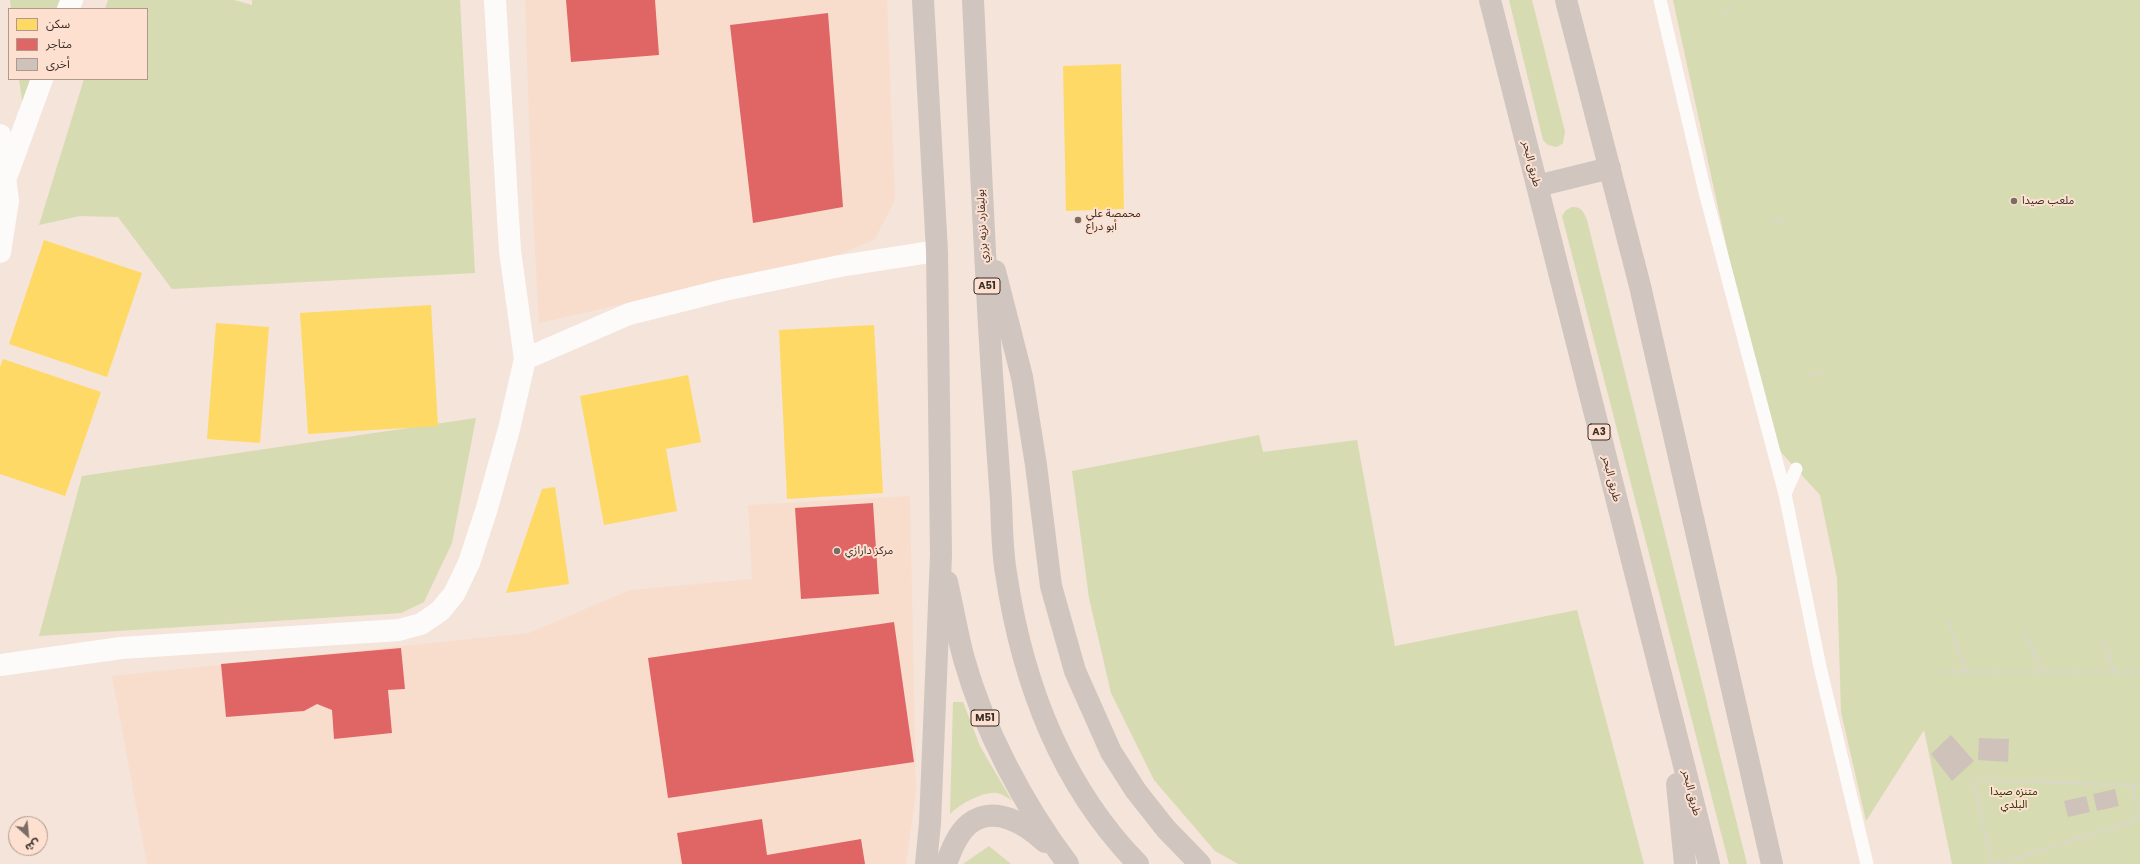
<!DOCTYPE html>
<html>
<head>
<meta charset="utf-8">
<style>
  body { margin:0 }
  #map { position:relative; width:2140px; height:864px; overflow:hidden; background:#f4e4da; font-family:Poppins,"Noto Sans Arabic",sans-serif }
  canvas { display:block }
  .legend { position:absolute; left:8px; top:8px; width:140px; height:72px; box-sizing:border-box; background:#fee0d0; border:1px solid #af988c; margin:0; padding:5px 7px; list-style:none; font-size:12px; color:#382d27 }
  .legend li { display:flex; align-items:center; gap:8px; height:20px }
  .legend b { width:20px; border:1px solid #af988c }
  .north { position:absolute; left:8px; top:816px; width:40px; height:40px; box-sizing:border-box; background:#fee0d0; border:1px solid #af988c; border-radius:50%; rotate:153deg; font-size:11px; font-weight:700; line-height:16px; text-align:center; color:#382d27 }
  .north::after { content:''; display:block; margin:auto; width:14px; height:18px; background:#7a6d66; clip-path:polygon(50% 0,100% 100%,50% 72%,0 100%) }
</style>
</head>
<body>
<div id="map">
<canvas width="2140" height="864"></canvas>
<ul class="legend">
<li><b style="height:11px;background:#ffd966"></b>سكن</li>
<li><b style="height:11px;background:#e06666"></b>متاجر</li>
<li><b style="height:11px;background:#cfc2bb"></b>أخرى</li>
</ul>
<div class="north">ش</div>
</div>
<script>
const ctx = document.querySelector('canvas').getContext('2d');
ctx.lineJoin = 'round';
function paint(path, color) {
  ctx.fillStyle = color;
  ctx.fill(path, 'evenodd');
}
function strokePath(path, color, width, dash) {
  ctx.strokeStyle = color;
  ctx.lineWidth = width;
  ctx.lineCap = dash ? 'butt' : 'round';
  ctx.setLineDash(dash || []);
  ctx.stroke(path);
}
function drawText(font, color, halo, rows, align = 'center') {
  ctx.font = font + ' Poppins,"Noto Sans Arabic",sans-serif';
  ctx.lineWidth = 4;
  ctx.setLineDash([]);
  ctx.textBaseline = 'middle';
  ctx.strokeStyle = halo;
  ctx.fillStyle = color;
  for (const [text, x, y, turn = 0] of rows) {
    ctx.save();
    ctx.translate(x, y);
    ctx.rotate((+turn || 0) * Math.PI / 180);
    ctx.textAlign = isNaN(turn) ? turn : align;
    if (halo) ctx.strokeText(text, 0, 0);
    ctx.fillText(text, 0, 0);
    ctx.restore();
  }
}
paint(new Path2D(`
  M525 0H887L895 200 875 239 838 255 539 323 531 178Z
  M910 496 916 792 906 864H147L112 676 529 633 630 590 752 579 748 505Z`), '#f8ddcd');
paint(new Path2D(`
  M10 0H63L61 9H11Z
  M108 0H234L252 5V0H460L475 273 172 289 118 217 80 216 39 225 84 79H147V9H105Z
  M1509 0H1532L1565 132 1563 143 1557 147 1548 145 1543 140Z
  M1673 0H2140V864H1952L1924 730 1866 821 1841 712 1837 578 1820 495 1778 449 1737 295Z
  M19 79H34L23 107Z
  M1572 207C1582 207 1583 211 1587 220L1747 864H1729L1562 216 1566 210Z
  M476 418 452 543 424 602 401 613 39 636 82 476Z
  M1259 435 1263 452 1357 440 1395 646 1577 610 1644 864H1238L1215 851 1154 780 1111 693 1089 598 1072 471Z
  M953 702H963L980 746 1012 801C1006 797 1000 792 992 793 978 794 960 804 950 814Z
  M989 846 1011 864H963Z`), '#d6dbb1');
paint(new Path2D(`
  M1121 64 1124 209 1066 211 1063 66Z
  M44 240 142 273 107 377 9 344Z
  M431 305 438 426 308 434 300 313Z
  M216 323 269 327 260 443 207 439Z
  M874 325 883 493 787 499 779 330Z
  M3 359 101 392 65 496 0 474V367Z
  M688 375 701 442 666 449 677 511 604 525 580 396Z
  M555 487 569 584 506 593 542 489Z`), '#ffd966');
paint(new Path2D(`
  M566 0H655L659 55 571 62Z
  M828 13 843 207 753 223 730 25Z
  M873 503 879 594 801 599 795 508Z
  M894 622 914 762 668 798 648 658Z
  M401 648 405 689 388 690 392 733 334 739 332 710 317 704 304 711 226 717 221 664Z
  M762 819 767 855 861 839 865 864H682L677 833Z`), '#e06666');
paint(new Path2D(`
  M1951 735 1974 761 1952 781 1931 754Z
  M1979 738 2009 739 2008 762 1978 760Z
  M2115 789 2119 806 2097 811 2093 794Z
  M2086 796 2090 812 2068 817 2064 801Z`), '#cfc2bb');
strokePath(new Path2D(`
  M1722 12 1733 9
  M1772 222 1785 220
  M1809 375 1822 372
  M1948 621 1966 672
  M2024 631 2043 672
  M2102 641 2115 672
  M1937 672H2140
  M2140 784 2132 785 2140 819
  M1992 864 1973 780 2132 785
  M1997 864 2140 819`), '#dad5d2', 2.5, [3, 2]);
strokePath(new Path2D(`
  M1660 0 1705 192 1785 494 1820 667 1867 864
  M1785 494 1796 469`), '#fdfbf9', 13);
strokePath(new Path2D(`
  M68 9 72 0
  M0 135 8 201 0 252
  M7 175 42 79
  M525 359 629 314 724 290 840 266 937 251
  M0 665 121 648 399 630 421 624 440 611 454 594 469 563 487 508 509 429 525 359 510 251 495 0`), '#fdfbf9', 22);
strokePath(new Path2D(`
  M923 0 937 251 941 555 930 823 926 864
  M973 0C979 125 984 250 992 375 995 417 998 459 1001 501 1002 525 1002 550 1006 573 1022 681 1061 785 1138 864
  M1490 0 1709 864
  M1566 0 1640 286 1772 864
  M1537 186 1610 168
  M995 271 1022 377 1036 465 1051 586 1075 671 1111 752 1136 791 1166 829 1200 864
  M947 582C953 607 957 634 964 659 984 730 1024 806 1068 864
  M1677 784 1685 864
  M946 864C951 851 957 834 969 824 994 804 1026 824 1045 842`), '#d1c5bf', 22);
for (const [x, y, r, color] of [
  [2014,201,4,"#7a6d66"],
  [1078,220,4,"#7a6d66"],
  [837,551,4,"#7a6d66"]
]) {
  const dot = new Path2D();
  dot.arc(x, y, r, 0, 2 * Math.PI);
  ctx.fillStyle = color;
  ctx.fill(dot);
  strokePath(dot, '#fee0d0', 1.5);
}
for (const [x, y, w] of [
  [987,286,26],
  [1599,432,22],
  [985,718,28]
]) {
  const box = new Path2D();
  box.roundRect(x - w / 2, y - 8, w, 16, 3);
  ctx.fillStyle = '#fee0d0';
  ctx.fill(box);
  strokePath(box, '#382d27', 1);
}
drawText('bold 10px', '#382d27', null, [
  ["A51",987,286],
  ["A3",1599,432],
  ["M51",985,718]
]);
drawText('11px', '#382d27', '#fee0d0', [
  ["طريق البحر",1531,164,76],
  ["بوليفارد نزيه بزري",983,226,-93],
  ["طريق البحر",1611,479,76],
  ["طريق البحر",1691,793,76]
]);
drawText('11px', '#382d27', '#fee0d0', [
  ["ملعب صيدا",2022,201],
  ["محمصة علي",1086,214],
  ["أبو دراع",1086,227],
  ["مركز دارازي",845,551]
], 'left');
drawText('11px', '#2a3700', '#fee0d0', [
  ["متنزه صيدا",2014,792],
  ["البلدي",2014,805]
]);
</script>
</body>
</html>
